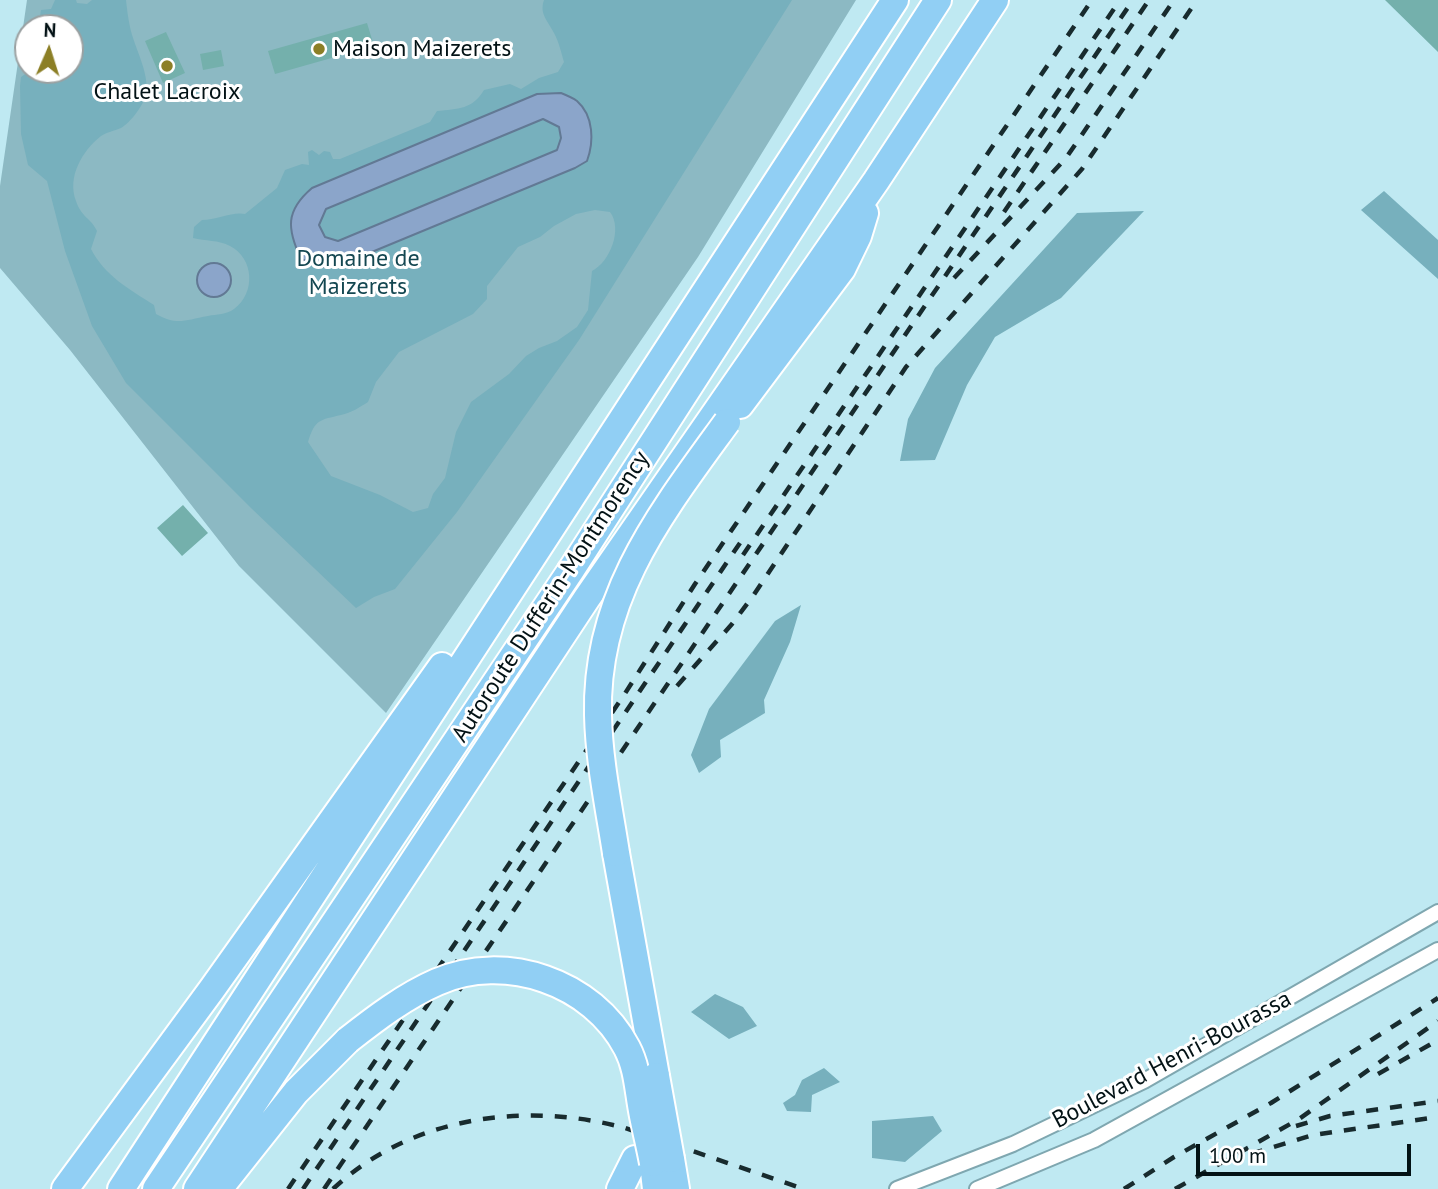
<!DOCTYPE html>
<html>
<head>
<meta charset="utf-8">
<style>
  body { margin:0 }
  #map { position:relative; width:1438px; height:1189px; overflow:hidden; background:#bfe9f2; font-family:"PT Sans",sans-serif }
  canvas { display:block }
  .north { position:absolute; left:14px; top:14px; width:70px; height:70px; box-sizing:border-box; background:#fff; border:2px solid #9aa0a1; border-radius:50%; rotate:3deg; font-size:19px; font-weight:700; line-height:28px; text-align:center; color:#031215 }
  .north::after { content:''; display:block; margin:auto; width:24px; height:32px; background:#8c7f26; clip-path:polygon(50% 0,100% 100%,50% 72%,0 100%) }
  .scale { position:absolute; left:1196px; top:1144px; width:215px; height:32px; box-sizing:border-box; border:4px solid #031215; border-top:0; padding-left:9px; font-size:21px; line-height:24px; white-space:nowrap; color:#031215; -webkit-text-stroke:5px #fff; paint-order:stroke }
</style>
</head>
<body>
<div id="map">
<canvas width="1438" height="1189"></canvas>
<div class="north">N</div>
<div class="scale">100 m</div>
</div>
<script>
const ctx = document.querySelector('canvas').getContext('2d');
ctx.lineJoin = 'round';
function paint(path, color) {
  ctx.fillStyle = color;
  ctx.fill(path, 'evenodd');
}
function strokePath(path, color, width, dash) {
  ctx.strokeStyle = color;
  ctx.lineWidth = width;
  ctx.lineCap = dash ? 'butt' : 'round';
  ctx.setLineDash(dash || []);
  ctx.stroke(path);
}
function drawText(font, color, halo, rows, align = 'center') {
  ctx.font = font + ' "PT Sans",sans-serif';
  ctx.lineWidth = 6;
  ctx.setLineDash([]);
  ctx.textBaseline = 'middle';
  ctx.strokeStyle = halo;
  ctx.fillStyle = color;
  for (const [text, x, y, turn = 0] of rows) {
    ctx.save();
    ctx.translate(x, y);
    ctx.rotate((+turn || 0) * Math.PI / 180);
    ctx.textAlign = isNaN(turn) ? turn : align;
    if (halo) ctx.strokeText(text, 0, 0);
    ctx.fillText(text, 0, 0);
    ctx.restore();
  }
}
paint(new Path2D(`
  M27 0H856L698 257 386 713 239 566 70 350 0 268V186ZM28 28H70V70H28Z`), '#8cb9c3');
paint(new Path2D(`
  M55 0H76L77 3 87 4 92 0H126C127 9 128 18 130 27 134 47 150 73 146 94 144 105 130 123 121 128 114 131 107 132 101 136 82 151 67 177 76 201 81 217 91 218 97 231L91 249C105 276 129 289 154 305L156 314C177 326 185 320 208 316 217 314 226 315 234 309 256 293 254 258 230 246 219 240 205 241 193 238L194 227 202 220C216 220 234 211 245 214L277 188 285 170 302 164 309 165 308 152 312 150 319 155 324 151 330 152 333 159H340L430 122 437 111C458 109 473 109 484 90L510 84 521 89 539 78 558 72 564 62C561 52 559 42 554 33 548 21 539 14 544 0H792L579 340 457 512 395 589 374 597 356 608 251 508 126 383 92 326 65 251 47 181 28 165 21 134 20 86 21 77 31 70H70V28H38L41 10 51 9ZM595 210 610 212C623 229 610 262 592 271L588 310 577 327 557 341 539 348 526 356 509 374 471 402 456 432 445 478 433 494 428 508 413 512 380 495 331 476 308 442C315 419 320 420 341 415 351 413 360 407 368 402L376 382 399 352 473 314 487 299V286L518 247 540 237 554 226 576 214Z
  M1384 191 1438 240V279L1361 210Z
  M1144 211 1061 298 995 337 967 385 935 460 900 461 908 419 935 368 1077 213Z
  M801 605 790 642 764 700 765 713 720 740 721 757 699 773 691 755 709 709 775 621Z
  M715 994 743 1007 757 1026 729 1039 691 1012Z
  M824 1068 840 1082 812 1095 811 1112 787 1111 783 1103 795 1095 802 1080Z
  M933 1116 942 1131 905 1162 872 1158V1121Z`), '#77b0bd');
const water = new Path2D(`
  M561 93C566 95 573 98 577 101 594 116 594 142 587 161L575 168 338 266 323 267 301 259C287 229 285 211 312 188L537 94ZM543 119 559 127 561 138 557 150 338 241 325 237 319 225 326 209Z
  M197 280a17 17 0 1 1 34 0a17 17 0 1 1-34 0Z`);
paint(water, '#8ba5ca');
strokePath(water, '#627994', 2);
paint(new Path2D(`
  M1385 0H1438V52Z
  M367 23 374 46 275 74 268 51Z
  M166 32 185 73 163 83 145 41Z
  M221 50 224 66 203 70 200 54Z
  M183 505 208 533 182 556 157 528Z`), '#74b0ac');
const minor = new Path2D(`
  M897 1189 1013 1144 1144 1081 1438 912
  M977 1189 1094 1140 1438 950`);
const motorway = new Path2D(`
  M740 405 842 269 858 236 865 213
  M616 853 656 1076
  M671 1159 676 1189
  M653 1163 656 1189
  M65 1189 212 989 442 666
  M121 1189 895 0
  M156 1189 571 570 938 0
  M197 1189 587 598 876 181 995 0
  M219 1189 296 1092 348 1040
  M620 1189 635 1159`);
strokePath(minor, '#7fa7b0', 18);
strokePath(motorway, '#fff', 30);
strokePath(minor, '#fff', 14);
strokePath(motorway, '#91cff4', 26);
strokePath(new Path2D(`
  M1004 212 1149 0
  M954 278 1066 158 1174 0
  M743 555 1120 0
  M677 686 732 624 753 596 906 367 1082 169 1197 0
  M1378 1074 1438 1040
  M1296 1126 1330 1116 1438 1101
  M1251 1154 1313 1135 1438 1117
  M288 1189 624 695 695 584 1092 0
  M303 1189 744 537
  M324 1189 1133 0
  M333 1189C411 1116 526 1101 625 1128L804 1189
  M1124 1189 1174 1157 1271 1103 1438 998
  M1175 1189 1299 1119 1438 1021`), '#182b2e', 4.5, [12, 12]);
const motorwayBridge = new Path2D(`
  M616 853C609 808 599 761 598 715 595 596 661 513 727 422
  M348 1040C376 1018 405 996 437 982 505 952 593 982 627 1048 638 1069 638 1092 643 1116 646 1131 650 1147 653 1163
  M656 1076 671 1159`);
strokePath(motorwayBridge, '#fff', 30, []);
strokePath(motorwayBridge, '#91cff4', 26);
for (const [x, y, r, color] of [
  [319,49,7,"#8c7f26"],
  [167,66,7,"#8c7f26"]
]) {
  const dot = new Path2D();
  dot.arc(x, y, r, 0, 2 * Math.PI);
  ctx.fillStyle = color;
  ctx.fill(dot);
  strokePath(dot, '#fff', 2.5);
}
drawText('24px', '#031215', '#fff', [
  ["Maison Maizerets",333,49],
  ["Chalet Lacroix",167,92,"center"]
], 'left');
drawText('24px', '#144751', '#fff', [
  ["Domaine de",358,259],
  ["Maizerets",358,287]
]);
drawText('24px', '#031215', '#fff', [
  ["Autoroute Dufferin-Montmorency",551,597,-57],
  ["Boulevard Henri-Bourassa",1172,1060,-28]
]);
</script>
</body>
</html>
